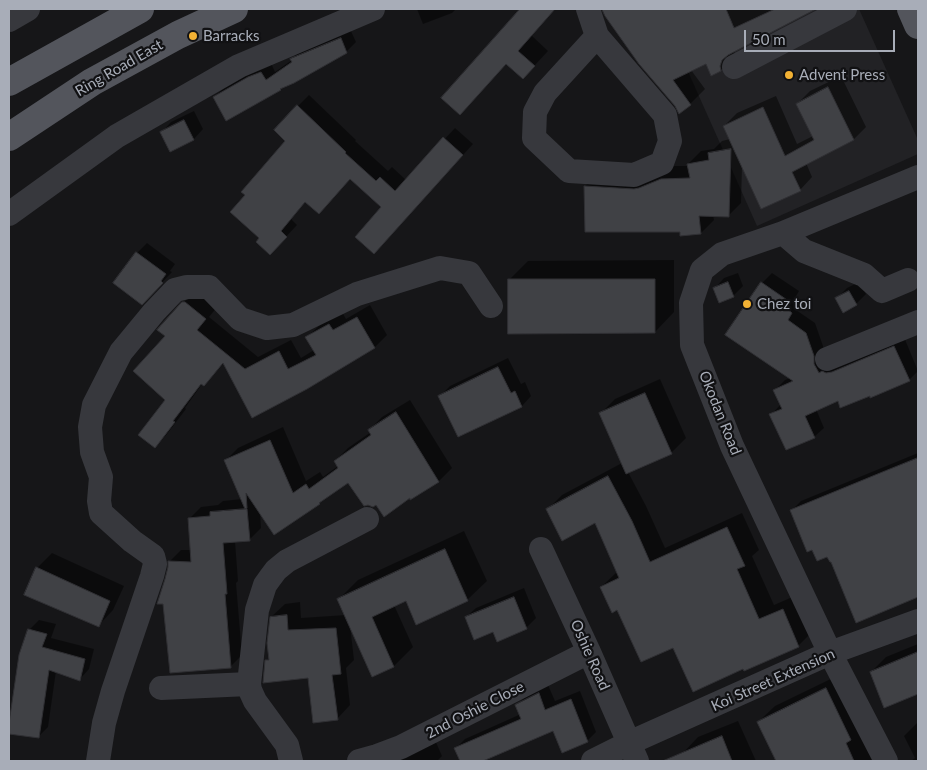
<!DOCTYPE html>
<html>
<head>
<meta charset="utf-8">
<style>
  body { margin:0 }
  #map { position:relative; width:927px; height:770px; overflow:hidden; background:#161618; font-family:Lato,sans-serif }
  canvas { display:block }
  .frame { position:absolute; inset:0; border:10px solid #a8adb8; pointer-events:none }
  .scale { position:absolute; left:744px; top:30px; width:151px; height:22px; box-sizing:border-box; border:2px solid #a8adb8; border-top:0; padding-left:6px; font-size:15px; line-height:18px; white-space:nowrap; color:#a8adb8; -webkit-text-stroke:4px #111113; paint-order:stroke }
</style>
</head>
<body>
<div id="map">
<canvas width="927" height="770"></canvas>
<div class="frame"></div>
<div class="scale">50 m</div>
</div>
<script>
const ctx = document.querySelector('canvas').getContext('2d');
ctx.lineJoin = 'round';
function paint(path, color) {
  ctx.fillStyle = color;
  ctx.fill(path, 'evenodd');
}
function strokePath(path, color, width, dash) {
  ctx.strokeStyle = color;
  ctx.lineWidth = width;
  ctx.lineCap = dash ? 'butt' : 'round';
  ctx.setLineDash(dash || []);
  ctx.stroke(path);
}
function drawText(font, color, halo, rows, align = 'center') {
  ctx.font = font + ' Lato,sans-serif';
  ctx.lineWidth = 4.5;
  ctx.setLineDash([]);
  ctx.textBaseline = 'middle';
  ctx.strokeStyle = halo;
  ctx.fillStyle = color;
  for (const [text, x, y, turn = 0] of rows) {
    ctx.save();
    ctx.translate(x, y);
    ctx.rotate((+turn || 0) * Math.PI / 180);
    ctx.textAlign = isNaN(turn) ? turn : align;
    if (halo) ctx.strokeText(text, 0, 0);
    ctx.fillText(text, 0, 0);
    ctx.restore();
  }
}
paint(new Path2D(`
  M660 9H859L918 140V154L757 226Z`), '#222225');
paint(new Path2D(`
  M417 9H456L452 13 423 24Z
  M522 9H555L531 35 548 51 523 78 506 63 442 98Z
  M611 9H813L734 50 735 55 721 70 707 63 691 70 705 89 690 104 679 112 676 105 606 14Z
  M350 29 356 42 346 52 283 86 280 89 227 119 214 97 224 88 259 68 271 63 275 72 292 60V59L301 50Z
  M841 76 866 127 854 139 806 163 812 177 800 190 742 166 741 203 729 215H713L714 220 701 233 681 231 585 186 598 173 653 175 674 166H689L688 164 701 151 714 149 722 141 730 139 724 126 737 113 776 96 797 144 813 136 797 104 810 91Z
  M309 95 356 140 355 141 388 171 392 167 406 180 455 128 473 144 385 241 383 207 351 178 330 201H306L291 219 297 225 270 254 261 238 287 141 298 106Z
  M194 111 203 129 194 139 171 150 162 132 171 122Z
  M147 243 175 264 170 271 172 272 152 293 137 253Z
  M674 260V312L655 332 509 280 528 261Z
  M738 273 743 286 733 296 715 288 724 278Z
  M772 273 799 291 795 298 801 303 796 310 815 323 823 346 824 353 904 337 918 371 909 380 870 395 838 399 816 409 824 428 814 437 771 415 781 404 775 390 785 380 790 378 727 334 762 283Z
  M859 282 866 294 856 304 837 298 847 288Z
  M196 290 218 306 209 317 258 357 291 340 301 358 314 350 307 337 320 325 342 312 346 319 370 305 387 335 375 347 307 387 252 416 224 363 204 385 202 384 185 408 186 409 167 434 155 447 167 399V336L183 303Z
  M508 358 521 384 525 382 531 396 522 406 440 396 450 386Z
  M660 379 686 438 671 453 628 472 646 506 665 548 742 513 759 550 752 556 774 605 797 595 813 631 798 646 618 608 601 587 618 571 596 521 547 510 562 495 622 463 601 413 615 399Z
  M410 400 452 468 439 481 411 498 410 497 377 503 348 481 324 498 319 503 260 511 261 528 249 540 235 541 238 581 236 583 242 655 230 667 170 561 181 550H191L189 519 201 507 218 505 223 501 242 499 225 461 238 448 283 427 306 481 320 472 323 477 338 466 335 461 348 448 371 432 369 430 382 417Z
  M918 453V596L857 621 831 560 791 511 801 501Z
  M464 531 487 581 467 600H406L394 605 413 647 394 666 373 675 350 625 354 660 346 668 350 705 337 719 309 676 267 661 270 657 271 617 285 604 300 602 301 618 346 615 339 599 358 580Z
  M52 553 124 586 113 610 99 625 26 594 37 568Z
  M524 588 536 618 526 628 494 631 466 617 476 608Z
  M39 620 56 624 51 638 94 649 89 669 80 679 56 671 48 727 38 737 9 732 20 655 29 630Z
  M918 644V693L885 706 871 672 886 657Z
  M843 673 877 761H777L758 722 775 706Z
  M548 685 555 701 580 691 596 732 587 741 554 729 480 761H462L456 748 465 739 521 714 517 705 526 696Z
  M738 721 756 761H685L682 754 698 737Z
  M918 722V761H911L915 758 904 736Z
  M435 740 442 756 437 761H387Z`), '#0007');
const building = new Path2D(`
  M520 9H555L518 51 535 66 523 79 506 64 460 115 441 98Z
  M602 9H726L734 28 775 9H816L728 55 722 60 720 66 721 71 711 76 706 64 673 80 691 105 679 114 675 106 639 64 605 16Z
  M341 38 347 53 294 83 280 89 281 90 226 121 213 97 248 77 261 72 266 80 292 62 290 59Z
  M828 87 854 140 792 172 801 191 761 209 723 126 763 107 785 156 814 140 796 104Z
  M297 105 346 152 345 153 376 181 380 177 395 191 443 137 463 155 374 254 355 237 381 207 350 179 319 214 305 202 281 231 287 237 270 255 256 242 259 238 230 212 245 195 241 192 285 141 274 130Z
  M184 120 194 140 170 152 160 132Z
  M731 149 729 217 699 216 701 234 680 236V232H585L584 186 634 189 639 188 661 179 690 178 687 164 709 160 708 153Z
  M136 252 166 274 161 281 163 283 142 305 113 283Z
  M508 279H655V333L508 334Z
  M728 282 734 297 719 303 713 288Z
  M761 282 790 302 786 308 792 313 788 320 806 333 814 356V364L819 373 822 371 826 373 832 372 894 346 910 381 870 398V396L840 408 838 401 805 416 815 438 786 450 769 414 782 409 773 390 793 381 725 335Z
  M849 291 857 305 843 313 835 298Z
  M182 302H185L206 319 197 330 245 369 279 351 288 369 316 355 305 337 329 324 333 330 357 317 375 348 307 389 252 418 223 363 204 386 201 384 173 421 175 422 155 448 138 435 165 400 133 371 165 336 157 330Z
  M498 367 511 393 515 391 522 407 458 437 438 396Z
  M645 393 672 454 626 474 599 413Z
  M396 412 439 482 410 500V498L384 517 376 505 373 507 368 505 364 506 348 483 319 503 320 504 274 535 246 493 247 508 245 509 224 460 270 440 293 493 306 484 309 489 338 468 334 461 371 435 368 430Z
  M918 458V597L856 623 831 562H830L827 557 817 561 812 550 807 552 790 510 885 471Z
  M608 476 632 521 650 562 727 527 745 566 737 569 759 619 783 609 799 647 744 671 743 669 693 692 673 648 641 662 617 610 612 613 600 587 619 578 595 523 562 541 546 509Z
  M247 509 250 541 223 543 227 594H225L231 668 170 673 163 604H157L165 579 168 567V561L191 562 188 518 210 516V512Z
  M445 549 468 601 416 625 406 601 372 617 394 667 372 677 337 599Z
  M36 567 110 601 99 627 24 595Z
  M514 597 527 629 497 642 493 632 474 640 465 617Z
  M287 615 288 630 336 628 341 674 332 675 338 720 313 723 308 678 263 683 265 660H269L267 643 270 617Z
  M28 629 47 634 42 647 85 659 80 681 49 670 39 738 9 734V723L19 655Z
  M918 652V694L884 708 870 672Z
  M826 688 851 740 846 743 854 761H776L757 722Z
  M539 693 545 710 571 699 588 742 562 753 553 731 483 761H460L454 748 521 719 515 705Z
  M722 736 732 761H663Z`);
paint(building, '#404145');
strokePath(building, '#303034', 1);
strokePath(new Path2D(`
  M588 9 597 36 665 115 670 141 662 163 634 175 569 171 534 138 535 112 545 93 597 36
  M9 20 28 9
  M734 67 845 9
  M9 214 117 136 239 66 373 9
  M783 233 804 251 864 275 882 291 908 280
  M827 359 918 322
  M541 549 589 652 637 761
  M161 688 249 684
  M98 761 104 723 113 691 152 576 155 564 153 556 132 541 101 513 99 501 101 477 92 452 90 427 94 405 121 352 154 312 175 290 187 287H209L240 319 267 328 293 325 357 294 440 268 469 273 491 306
  M291 761 287 745 255 701 250 690 249 684 257 610 265 585 270 578 276 570 287 561 367 519
  M359 761 377 756 401 747 589 652
  M593 761 629 743 830 653 918 621
  M886 761 830 653 732 446 692 345 691 303 702 270 722 254 783 233 918 177`), '#37383d', 24);
strokePath(new Path2D(`
  M911 9 918 25
  M9 82 140 9
  M9 137 92 82 178 35 234 9`), '#53555c', 28);
for (const [x, y, r, color] of [
  [193,36,5,"#f2b134"],
  [789,75,5,"#f2b134"],
  [747,304,5,"#f2b134"]
]) {
  const dot = new Path2D();
  dot.arc(x, y, r, 0, 2 * Math.PI);
  ctx.fillStyle = color;
  ctx.fill(dot);
  strokePath(dot, '#111113', 2);
}
drawText('15px', '#a8adb8', '#111113', [
  ["Barracks",203,36],
  ["Advent Press",799,75],
  ["Chez toi",757,304]
], 'left');
drawText('15px', '#a8adb8', '#111113', [
  ["Ring Road East",119,68,-30],
  ["Okodan Road",720,413,68],
  ["Oshie Road",590,655,66],
  ["Koi Street Extension",773,680,-24],
  ["2nd Oshie Close",475,710,-27]
]);
</script>
</body>
</html>
